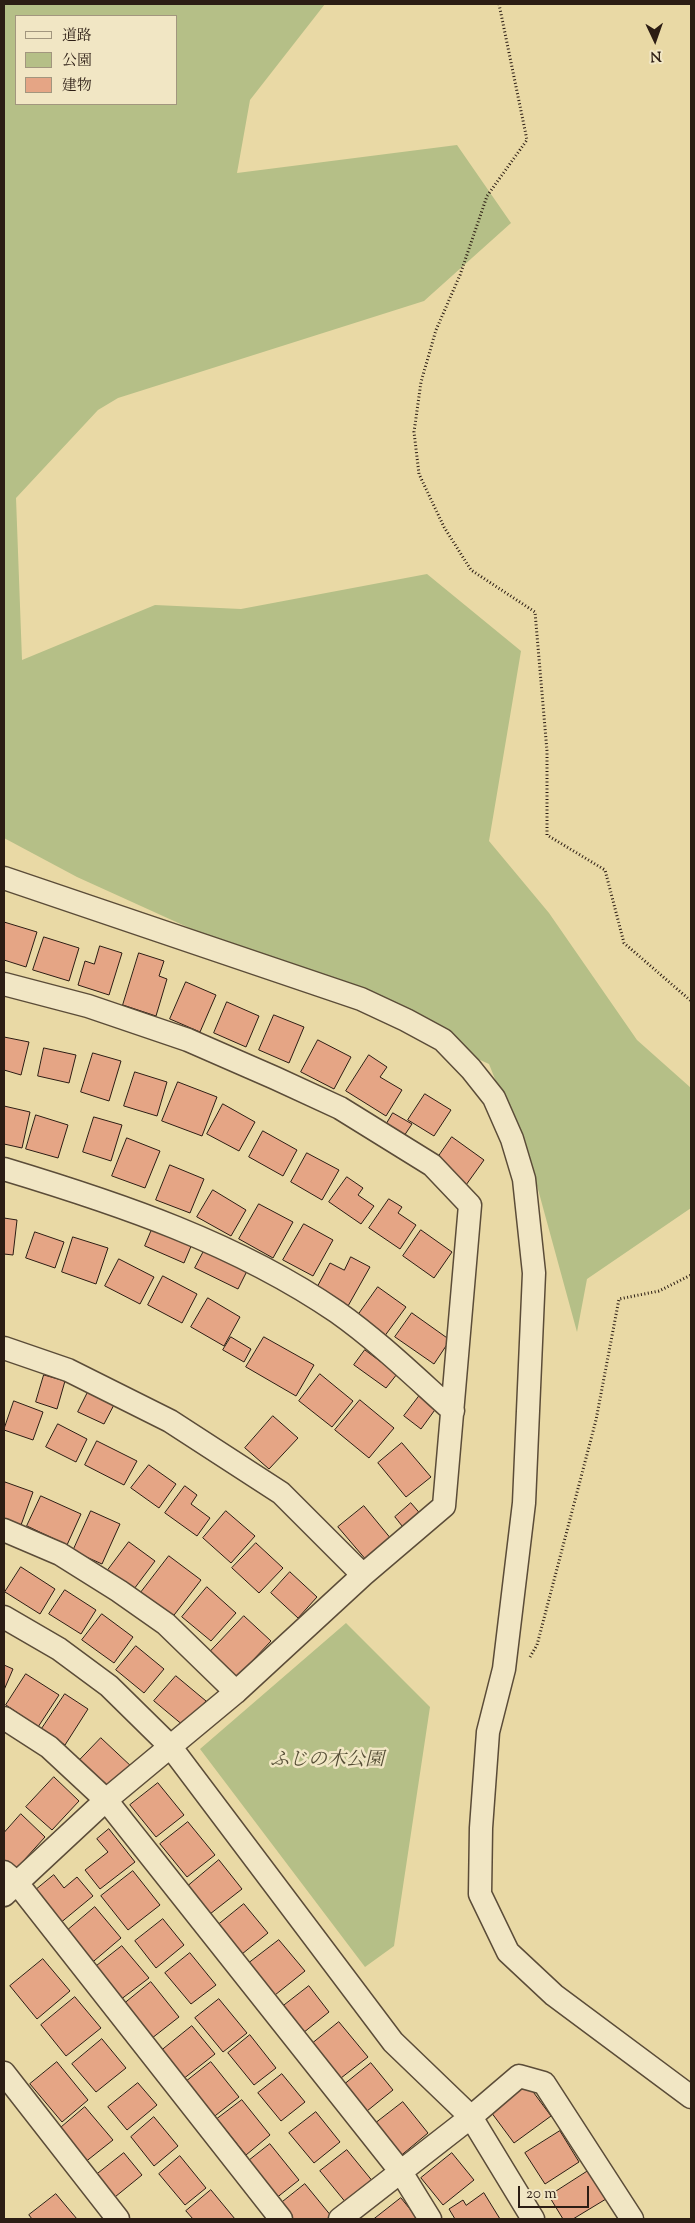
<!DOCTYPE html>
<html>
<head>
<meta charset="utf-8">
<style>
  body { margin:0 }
  #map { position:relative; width:695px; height:2223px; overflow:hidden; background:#e9d9a5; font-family:"Sorts Mill Goudy","Noto Serif JP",serif }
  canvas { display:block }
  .frame { position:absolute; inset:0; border:5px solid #2c1d14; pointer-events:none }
  .legend { position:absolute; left:15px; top:15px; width:162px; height:90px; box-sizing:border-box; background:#f1e6c4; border:1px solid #a2967e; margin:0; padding:6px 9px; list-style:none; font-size:15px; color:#2c1d14 }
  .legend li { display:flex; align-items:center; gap:10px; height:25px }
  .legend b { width:25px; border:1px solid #a2967e }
  .north { position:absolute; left:630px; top:15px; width:50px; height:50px; -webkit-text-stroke:4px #f1e6c4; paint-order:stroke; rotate:177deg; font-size:14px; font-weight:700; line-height:20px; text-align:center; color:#2c1d14 }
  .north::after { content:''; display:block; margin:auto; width:18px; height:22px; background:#2c1d14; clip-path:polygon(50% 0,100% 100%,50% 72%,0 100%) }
  .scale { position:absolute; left:518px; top:2186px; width:71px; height:22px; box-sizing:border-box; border:2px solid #2c1d14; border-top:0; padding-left:6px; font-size:15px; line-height:18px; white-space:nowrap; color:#2c1d14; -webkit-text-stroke:4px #f1e6c4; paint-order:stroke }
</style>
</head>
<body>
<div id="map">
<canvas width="695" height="2223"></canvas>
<div class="frame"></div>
<ul class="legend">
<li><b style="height:6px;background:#f1e6c4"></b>道路</li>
<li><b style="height:14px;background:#b5bf87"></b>公園</li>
<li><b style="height:14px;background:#e5a585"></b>建物</li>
</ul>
<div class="north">N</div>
<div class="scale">20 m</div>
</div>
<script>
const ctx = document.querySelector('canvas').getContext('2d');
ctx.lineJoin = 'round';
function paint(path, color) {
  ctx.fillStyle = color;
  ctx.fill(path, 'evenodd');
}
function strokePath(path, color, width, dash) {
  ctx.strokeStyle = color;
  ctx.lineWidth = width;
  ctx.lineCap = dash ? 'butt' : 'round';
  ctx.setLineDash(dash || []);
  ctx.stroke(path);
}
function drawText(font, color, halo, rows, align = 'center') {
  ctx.font = font + ' "Sorts Mill Goudy","Noto Serif JP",serif';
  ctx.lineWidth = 5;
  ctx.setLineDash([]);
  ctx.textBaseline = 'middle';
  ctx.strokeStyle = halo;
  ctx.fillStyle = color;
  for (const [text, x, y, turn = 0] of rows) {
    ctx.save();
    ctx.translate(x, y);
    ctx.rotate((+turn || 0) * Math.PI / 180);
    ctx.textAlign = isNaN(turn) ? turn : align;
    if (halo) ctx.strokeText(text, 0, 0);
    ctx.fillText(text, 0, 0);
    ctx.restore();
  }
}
paint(new Path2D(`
  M4 4H325L250 100 237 173 457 145 511 223 424 301 118 398 98 410 16 498 22 660 155 605 241 609 427 574 521 651 489 841 549 913 637 1040 691 1088V1208L587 1279 577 1332 536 1182 489 1064 77 877 4 838ZM16 16H176V104H16Z
  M346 1623 430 1707 394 1946 365 1967 200 1749Z`), '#b5bf87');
const building = new Path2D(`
  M4 922 37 932 26 967 4 960Z
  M44 937 79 948 69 981 33 970Z
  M100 946 122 953 109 995 78 985 85 961 94 964Z
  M139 953 164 961 159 976 167 979 156 1016 123 1005Z
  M186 982 216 995 200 1032 170 1019Z
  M227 1002 259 1016 246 1047 214 1033Z
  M274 1015 304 1027 289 1063 259 1050Z
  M4 1037 29 1042 21 1075 4 1070Z
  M318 1040 351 1057 334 1089 301 1072Z
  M44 1048 76 1055 69 1083 38 1076Z
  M93 1053 121 1061 109 1101 81 1092Z
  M369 1055 387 1067 380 1077 402 1090 386 1116 346 1091Z
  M135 1072 167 1082 157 1116 124 1106Z
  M178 1082 217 1097 202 1136 162 1121Z
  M425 1094 451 1110 434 1136 408 1120Z
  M223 1104 255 1122 239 1151 207 1134Z
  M4 1106 30 1112 22 1148 4 1144Z
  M393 1113 412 1124 404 1136 386 1125Z
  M36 1115 68 1125 58 1158 26 1149Z
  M94 1117 122 1125 111 1161 83 1152Z
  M263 1131 297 1150 283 1176 249 1157Z
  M452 1137 484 1160 466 1185 434 1163Z
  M127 1138 160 1151 145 1188 112 1176Z
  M307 1153 339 1170 322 1200 291 1182Z
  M170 1165 204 1179 190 1213 156 1200Z
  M347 1177 363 1188 358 1195 374 1206 361 1224 329 1202Z
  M213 1190 246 1210 231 1236 197 1217Z
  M389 1199 402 1207 398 1213 416 1225 400 1249 369 1228Z
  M259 1204 293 1222 273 1258 239 1239Z
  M4 1218 17 1220 13 1255 4 1254Z
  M304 1224 333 1240 313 1276 283 1260Z
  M153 1227 192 1244 184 1263 145 1246Z
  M421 1230 452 1252 434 1278 403 1256Z
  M35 1232 64 1242 55 1268 26 1258Z
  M73 1237 108 1248 96 1284 62 1272Z
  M205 1249 247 1271 238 1289 195 1268Z
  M351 1257 370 1267 348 1306 316 1289 330 1263 344 1270Z
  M119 1259 154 1277 140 1304 105 1286Z
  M163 1276 197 1294 182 1323 148 1305Z
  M378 1287 406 1307 384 1337 356 1318Z
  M208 1298 240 1317 224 1346 191 1327Z
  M412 1313 450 1340 434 1364 395 1337Z
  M231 1337 251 1349 244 1362 223 1350Z
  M264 1337 314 1365 296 1396 246 1367Z
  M365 1350 397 1374 386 1388 354 1365Z
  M320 1374 353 1401 332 1427 299 1401Z
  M44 1375 65 1381 57 1409 36 1402Z
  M91 1386 117 1399 104 1424 78 1412Z
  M420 1395 437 1407 421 1429 404 1416Z
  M360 1400 394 1428 369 1458 335 1430Z
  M14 1401 43 1412 33 1440 4 1430Z
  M273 1416 298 1438 269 1469 245 1448Z
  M58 1424 87 1439 76 1462 46 1447Z
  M97 1441 137 1461 124 1485 85 1465Z
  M402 1443 431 1477 406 1497 378 1463Z
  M149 1465 176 1484 159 1508 131 1488Z
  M5 1482 33 1492 21 1525 4 1519Z
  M185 1486 197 1495 191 1504 210 1518 197 1536 165 1513Z
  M41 1496 81 1514 67 1545 27 1526Z
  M411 1503 423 1517 406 1531 395 1517Z
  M364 1506 392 1540 367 1561 338 1527Z
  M91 1511 120 1524 102 1564 73 1551Z
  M226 1511 255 1536 231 1563 203 1538Z
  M129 1542 155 1561 134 1589 108 1570Z
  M256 1543 283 1568 259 1593 232 1568Z
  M169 1556 201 1580 171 1619 139 1595Z
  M21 1567 55 1589 40 1614 5 1592Z
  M290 1572 317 1597 298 1618 271 1593Z
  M207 1587 236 1613 211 1641 182 1617Z
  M65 1590 96 1610 81 1634 49 1614Z
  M102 1614 133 1637 114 1663 82 1640Z
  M244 1616 271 1641 237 1677 210 1652Z
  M136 1646 164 1669 144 1693 116 1670Z
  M4 1665 13 1669 4 1690Z
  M26 1674 59 1695 38 1727 6 1705Z
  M176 1676 206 1701 184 1726 154 1701Z
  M65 1694 88 1709 65 1745 41 1730Z
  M101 1738 133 1768 109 1794 76 1764Z
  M54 1777 79 1801 52 1830 26 1807Z
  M158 1783 184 1815 156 1837 130 1805Z
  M21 1814 45 1837 15 1870 4 1860V1833Z
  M188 1822 215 1855 187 1877 160 1844Z
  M109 1829 135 1862 100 1889 85 1870 108 1852 97 1839Z
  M219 1860 242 1889 210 1914 188 1886Z
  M133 1871 160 1905 128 1930 101 1896Z
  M54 1875 64 1888 77 1877 93 1896 59 1924 32 1893Z
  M244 1904 268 1933 242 1954 218 1925Z
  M95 1907 121 1938 88 1966 62 1935Z
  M163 1919 184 1945 156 1968 135 1941Z
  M279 1940 305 1971 275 1995 249 1963Z
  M122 1946 149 1978 120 2000 94 1968Z
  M190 1953 216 1985 191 2004 165 1973Z
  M43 1959 70 1991 37 2019 10 1986Z
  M151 1982 179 2017 147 2042 119 2008Z
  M309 1986 329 2012 303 2033 282 2007Z
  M75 1997 101 2028 66 2056 41 2025Z
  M219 1999 247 2033 223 2052 195 2018Z
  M339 2022 368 2057 341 2078 313 2043Z
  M192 2026 215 2054 178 2083 156 2055Z
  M250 2035 276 2068 254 2085 228 2053Z
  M102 2039 126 2068 96 2092 72 2064Z
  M57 2062 88 2100 62 2122 30 2084Z
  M211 2062 239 2097 211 2119 183 2084Z
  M371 2063 393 2090 367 2111 345 2084Z
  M282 2074 305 2102 281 2121 258 2093Z
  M138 2083 157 2105 127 2130 108 2107Z
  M528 2085 551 2116 514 2143 491 2112Z
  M242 2100 270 2135 246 2155 217 2119Z
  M403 2102 428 2133 398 2158 372 2126Z
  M85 2107 113 2140 84 2163 57 2131Z
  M316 2112 340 2142 314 2163 289 2133Z
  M154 2117 178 2146 154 2166 131 2137Z
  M560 2131 579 2162 545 2184 525 2153Z
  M270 2144 299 2180 275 2199 246 2163Z
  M347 2150 374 2183 347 2204 320 2171Z
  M124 2153 142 2175 110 2201 91 2179Z
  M452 2153 474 2180 443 2205 421 2178Z
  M180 2156 206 2188 185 2205 159 2174Z
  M588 2171 606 2199 573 2219H563L549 2196Z
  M305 2184 332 2217 329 2219H293L280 2204Z
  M211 2190 235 2219H193L186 2211Z
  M484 2193 500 2219H455L449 2209 463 2200 466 2205Z
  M56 2194 77 2219H32L29 2215Z
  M401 2198 418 2219H374Z`);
paint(building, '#e5a585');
strokePath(building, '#2c1d14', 1);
const minor = new Path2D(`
  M4 878 361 999 406 1020 443 1040 471 1069 494 1098 512 1139 524 1179 534 1273 524 1503 504 1669 488 1732 481 1828 480 1894 508 1952 554 1995 691 2097
  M4 984 88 1006 188 1040 275 1078 340 1108 432 1165 470 1205 444 1506 363 1575 236 1692 106 1800 4 1895
  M4 1169C120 1204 236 1243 337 1312 378 1341 415 1377 453 1411
  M4 1348 68 1370 170 1421 281 1493 363 1575
  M4 1530 60 1554 119 1591 166 1624 236 1692
  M4 1617 59 1649 109 1686 170 1746 393 2042 471 2117 533 2219
  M4 1718 49 1747 106 1800 401 2172 430 2219
  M4 1872 17 1883 281 2219
  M4 2073 118 2219
  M340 2219 471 2117 519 2076 544 2083 632 2219`);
strokePath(minor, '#5b4c38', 25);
strokePath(new Path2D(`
  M499 4 527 140 487 196 460 275 436 330 421 382 414 432 419 474 444 527 471 570 535 612 547 751V835L605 870 624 943 691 1001
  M530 1657 537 1645 596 1420 619 1299 659 1291 691 1275`), '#2c1d14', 3, [1, 2.5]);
strokePath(minor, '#f1e6c4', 22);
drawText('italic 19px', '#554e36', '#f1e6c4', [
  ["ふじの木公園",327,1762]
]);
</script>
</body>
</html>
